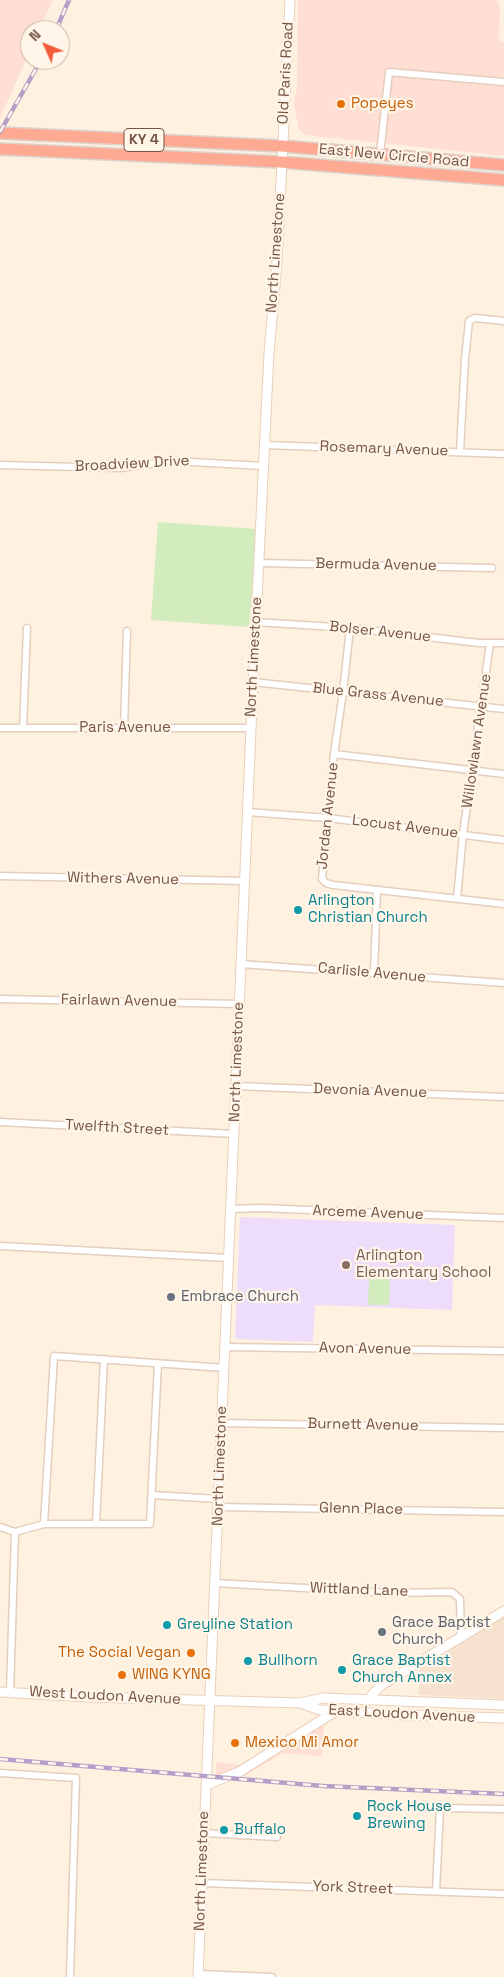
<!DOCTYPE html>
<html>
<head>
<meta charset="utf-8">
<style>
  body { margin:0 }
  #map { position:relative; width:504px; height:1977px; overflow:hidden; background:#fef1e0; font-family:"Space Grotesk",sans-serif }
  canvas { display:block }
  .north { position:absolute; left:20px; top:20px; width:50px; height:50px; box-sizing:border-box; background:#fff5e8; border:1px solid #c9b5a7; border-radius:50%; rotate:314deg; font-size:14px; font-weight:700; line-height:20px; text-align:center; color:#775545 }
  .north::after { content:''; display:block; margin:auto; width:18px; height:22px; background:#f25c3b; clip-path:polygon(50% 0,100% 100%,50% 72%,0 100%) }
</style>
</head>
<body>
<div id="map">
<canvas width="504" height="1977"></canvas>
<div class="north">N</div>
</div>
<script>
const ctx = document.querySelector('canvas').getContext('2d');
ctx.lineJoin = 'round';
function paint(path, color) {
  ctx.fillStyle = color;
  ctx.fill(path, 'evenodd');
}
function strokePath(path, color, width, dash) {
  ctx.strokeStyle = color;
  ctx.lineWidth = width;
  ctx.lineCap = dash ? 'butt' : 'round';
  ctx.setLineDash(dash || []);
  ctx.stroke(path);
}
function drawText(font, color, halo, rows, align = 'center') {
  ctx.font = font + ' "Space Grotesk",sans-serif';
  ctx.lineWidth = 4.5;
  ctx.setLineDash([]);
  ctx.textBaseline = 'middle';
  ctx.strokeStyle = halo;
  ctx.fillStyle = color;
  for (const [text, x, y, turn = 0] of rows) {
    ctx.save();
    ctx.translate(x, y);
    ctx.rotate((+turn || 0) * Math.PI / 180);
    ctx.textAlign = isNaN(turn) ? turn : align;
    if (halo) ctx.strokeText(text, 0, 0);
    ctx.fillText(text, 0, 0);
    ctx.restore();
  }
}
paint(new Path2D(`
  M504 1617V1699L419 1695V1669Z`), '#f6e2ce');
paint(new Path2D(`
  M0 0H53L39 30H30V51L0 118Z
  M298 0H497L500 7 499 38 500 41 504 42V156L305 135 299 130 294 105 297 85Z
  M317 1721 324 1727 322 1756 282 1753 248 1774 238 1778 216 1775V1762L240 1765 253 1760Z`), '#ffded3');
paint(new Path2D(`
  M240 1217 455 1225 452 1310 315 1305 313 1342 235 1339Z`), '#eeddfa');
paint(new Path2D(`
  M158 522 257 529 249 627 151 620Z
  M369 1278H390L389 1305H368Z`), '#d3ecbe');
const street = new Path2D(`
  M380 154 389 72 504 82
  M265 445 504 454
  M460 452 465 359 469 321 475 318 504 321
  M0 465 120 468 173 461 264 466
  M259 563 492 568
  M256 622 350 628 479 643H504
  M350 628 343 692 334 754 322 879 326 883 333 885 504 904
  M253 682 504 709
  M0 728H251
  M23 728 27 628
  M124 728 127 631
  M334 754 504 774
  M247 812 328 818 504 840
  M0 876 245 881
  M457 898 463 834 490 643
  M241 964 504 983
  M374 973 377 890
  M0 999 239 1004
  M236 1086 504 1097
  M0 1122 235 1134
  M232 1209 260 1208 504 1218
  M0 1246 228 1258
  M225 1347 504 1351
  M158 1363 150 1524H44L54 1356 225 1368
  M222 1423 504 1428
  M152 1495 219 1499
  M219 1507 504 1512
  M96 1523 104 1359
  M0 1527 15 1532 44 1524
  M215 1583 393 1593 452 1592 460 1599 461 1638
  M10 1692 15 1532
  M0 1773 76 1778 70 1977
  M204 1833 277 1837
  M202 1883 504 1894
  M436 1891 440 1808 504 1809
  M198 1974 272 1977`);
const secondary = new Path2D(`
  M0 1692 87 1697 300 1703 323 1698 504 1705
  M369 1699 380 1686 504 1611
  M301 1703 320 1710 406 1715 504 1718
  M206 1785 239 1772 336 1711
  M198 1977 253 682 269 353 277 262 290 0`);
const highway = new Path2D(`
  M0 133 282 146 504 165
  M0 149 281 162 504 180`);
strokePath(street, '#e5cebe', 9);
strokePath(secondary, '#eacfbb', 11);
strokePath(highway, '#dcd3cf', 14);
strokePath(street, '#fff', 6);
strokePath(secondary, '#fff', 9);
strokePath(highway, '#fea992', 11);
const rail = new Path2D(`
  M56 30 69 0
  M0 132 41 60
  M0 1759 323 1786 504 1794`);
strokePath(rail, '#b39fc8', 4.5);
strokePath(rail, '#fff5e8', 2.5, [8]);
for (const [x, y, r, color] of [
  [341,104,5,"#e8710a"],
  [298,910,5,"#0f9aa8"],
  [346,1265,5,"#8d6e63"],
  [171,1297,5,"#6b7280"],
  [167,1625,5,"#0f9aa8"],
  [382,1632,5,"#6b7280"],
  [191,1653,5,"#e8710a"],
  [248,1661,5,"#0f9aa8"],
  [342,1670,5,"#0f9aa8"],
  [122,1675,5,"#e8710a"],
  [235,1743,5,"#e8710a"],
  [357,1816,5,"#0f9aa8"],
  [224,1830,5,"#0f9aa8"]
]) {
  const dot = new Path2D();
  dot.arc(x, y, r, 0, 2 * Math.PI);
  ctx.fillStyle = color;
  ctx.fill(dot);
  strokePath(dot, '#fff5e8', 2);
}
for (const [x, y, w] of [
  [144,140,40]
]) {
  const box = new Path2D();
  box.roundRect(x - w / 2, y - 11.5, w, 23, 4);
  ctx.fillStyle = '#fff5e8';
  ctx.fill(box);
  strokePath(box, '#775545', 1);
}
drawText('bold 14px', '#775545', null, [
  ["KY 4",144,140]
]);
drawText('15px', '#775545', '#fff5e8', [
  ["Old Paris Road",286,73,-87],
  ["East New Circle Road",394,156,5],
  ["North Limestone",276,253,-86],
  ["Rosemary Avenue",384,449,2],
  ["Broadview Drive",132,464,-3],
  ["Bermuda Avenue",376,565,1],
  ["Bolser Avenue",380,632,6],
  ["North Limestone",254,657,-87],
  ["Blue Grass Avenue",378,695,6],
  ["Paris Avenue",125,728],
  ["Willowlawn Avenue",477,741,-82],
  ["Jordan Avenue",328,816,-84],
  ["Locust Avenue",405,827,7],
  ["Withers Avenue",123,879,1],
  ["Carlisle Avenue",372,973,5],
  ["Fairlawn Avenue",119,1001,1],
  ["North Limestone",237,1062,-88],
  ["Devonia Avenue",370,1091,2],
  ["Twelfth Street",117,1128,3],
  ["Arceme Avenue",368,1213,2],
  ["Avon Avenue",365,1349,1],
  ["Burnett Avenue",363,1425,1],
  ["North Limestone",220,1466,-88],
  ["Glenn Place",361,1509,1],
  ["Wittland Lane",359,1590,2],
  ["West Loudon Avenue",105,1696,3],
  ["East Loudon Avenue",402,1714,3],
  ["North Limestone",202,1871,-88],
  ["York Street",353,1888,2]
]);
drawText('15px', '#c56008', '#fff5e8', [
  ["Popeyes",351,104],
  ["The Social Vegan",181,1653,"right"],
  ["WING KYNG",132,1675],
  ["Mexico Mi Amor",245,1743]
], 'left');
drawText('15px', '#0d838f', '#fff5e8', [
  ["Arlington",308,901],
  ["Christian Church",308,918],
  ["Greyline Station",177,1625],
  ["Bullhorn",258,1661],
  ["Grace Baptist",352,1661],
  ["Church Annex",352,1678],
  ["Rock House",367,1807],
  ["Brewing",367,1824],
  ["Buffalo",234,1830]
], 'left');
drawText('15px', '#785e54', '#fff5e8', [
  ["Arlington",356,1256],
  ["Elementary School",356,1273]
], 'left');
drawText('15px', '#5b616d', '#fff5e8', [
  ["Embrace Church",181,1297],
  ["Grace Baptist",392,1623],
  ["Church",392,1640]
], 'left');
</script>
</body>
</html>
